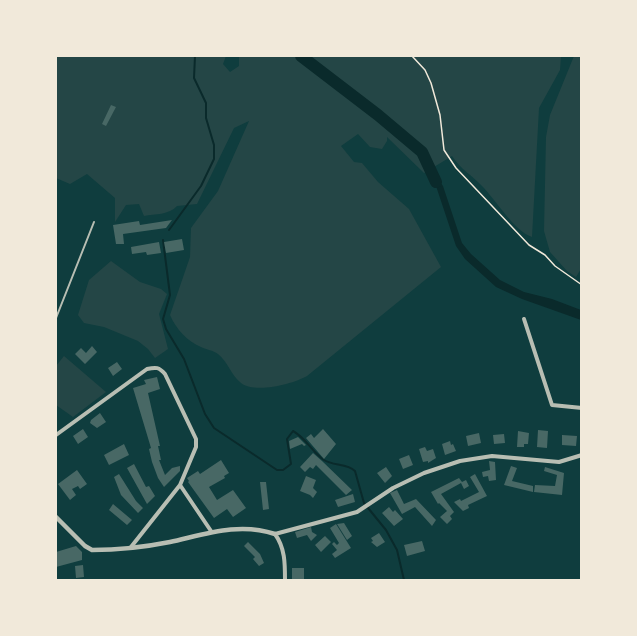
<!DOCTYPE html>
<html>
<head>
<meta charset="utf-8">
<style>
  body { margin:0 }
  #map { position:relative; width:637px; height:636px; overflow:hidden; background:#0f3d3e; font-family:Helvetica,sans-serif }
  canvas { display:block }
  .frame { position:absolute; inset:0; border:57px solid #f1e9da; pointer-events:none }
</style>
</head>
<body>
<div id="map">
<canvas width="637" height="636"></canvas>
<div class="frame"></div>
</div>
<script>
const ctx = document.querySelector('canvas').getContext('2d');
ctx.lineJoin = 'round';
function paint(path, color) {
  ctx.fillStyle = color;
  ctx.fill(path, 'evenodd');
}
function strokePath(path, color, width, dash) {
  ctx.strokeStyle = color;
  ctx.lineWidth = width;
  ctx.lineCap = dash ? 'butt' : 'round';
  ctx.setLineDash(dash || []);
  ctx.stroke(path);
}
paint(new Path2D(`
  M56 56H226L223 64 230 72 239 66V56H561L560 70 539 108 532 237C514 231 496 200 482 186 472 175 461 170 452 156L424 173 387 137V141L382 149 370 147 358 134 341 146 354 162 362 163 378 182 409 209 441 267 307 376C293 384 255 394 241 383 231 375 228 362 218 354 213 350 207 350 201 347 187 341 176 329 170 315L190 257 191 228 218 191 249 121 234 128 197 204 177 206C169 215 155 214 144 216L139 204 126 205 115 222V198L87 174 70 184 56 178Z
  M574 56H582V267L576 277 567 271 550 252 544 231 546 137 550 115Z
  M111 261 140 282 161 289 167 294 159 314 168 349 155 358 148 349 138 341 104 327 84 323 78 315 89 280Z
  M64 356 106 392 73 417 56 405V366Z`), '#244646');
paint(new Path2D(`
  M430 168 443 186 462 243 471 254 500 280 524 292 552 299 581 310V320L522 299 496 287 465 259 456 246Z`), '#0a2a2b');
strokePath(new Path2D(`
  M169 230 201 186 214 159V145L206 118V103L194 78 195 56
  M163 240 170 295 163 319 166 329 184 359 205 414 214 428 277 470H283L291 464 287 439 293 431C306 438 312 452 324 460 333 466 347 463 355 471L364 503 386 530 397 550 404 580`), '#0a2a2b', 2);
strokePath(new Path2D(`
  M301 56 378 115 422 152 436 182`), '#0a2a2b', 12);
paint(new Path2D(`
  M111 105 116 107 106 126 102 124Z
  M172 220 166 228 123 234 124 244H116L113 225 139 221 140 225Z
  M182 239 184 250 166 253 164 242Z
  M159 242 161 253 147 255 146 252 132 254 131 247Z
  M92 346 97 352 85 364 75 354 81 348 86 353Z
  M117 362 122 369 113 376 108 368Z
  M157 377 160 389 148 393 160 446H158L161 460H159L165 475 172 468 180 466V471L164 487 158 478 152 462 149 449 151 448 133 388 146 384 144 380Z
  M100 413 106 422 97 428 90 423 91 420Z
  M83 429 88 437 78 444 73 436Z
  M323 429 336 444 324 459 306 438 311 434 314 438Z
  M538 430 548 431 547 448 537 447Z
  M518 431 529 433 528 444H524V447H517Z
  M479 433 481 443 468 446 466 436Z
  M504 434 505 443 494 444 493 435Z
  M562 435 577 436 576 446 562 445Z
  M298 437 306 445 304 446 302 444 290 449 289 441Z
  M450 441 451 445 453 444 456 451 445 455 442 444Z
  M124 444 129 455 109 465 104 455Z
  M425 447 427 451 433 449 436 458 428 463V461L423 462 419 449Z
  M313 453 322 461 352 490 346 495 316 465 313 469 310 467 305 472 300 467Z
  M409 455 413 465 403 469 399 459Z
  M221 460 229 473 224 476 225 478 209 487 217 500 233 490 246 508 233 517 227 509 214 518 188 482 189 481 187 478 198 471 200 474Z
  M489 461 495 462 496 480 489 481 488 476 483 477 482 472 490 470Z
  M134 464 146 487 149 486 155 496 147 504 127 468Z
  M511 466 517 468 512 481 533 486V492L504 485Z
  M386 467 392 476 385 483 377 473Z
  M545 467 564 473 562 495 534 492 535 485 555 486 557 475 544 471Z
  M77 470 87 484 80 489 78 486 72 489 76 495 70 500 58 484Z
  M119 474 136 501 143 508 138 513 121 495 114 477Z
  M475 474 487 496 468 505 469 508 463 511 454 502 460 499 461 501 479 492 470 477Z
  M306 476 316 480 313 488 317 492 313 498 310 495 300 491Z
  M459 478 462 482 466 480 469 486 464 489 461 483 441 494 454 512 450 516 452 519 447 524 440 517 447 511 439 503 438 504 431 492Z
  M260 482H266L269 509 263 510Z
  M397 490 404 504 416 499 436 520 432 526 415 507 402 514 390 493Z
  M353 494 355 502 338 507 335 500Z
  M113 504 132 520 127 525 109 510Z
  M389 507 393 512 395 510 403 519 394 526 382 513Z
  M344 523 352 536 347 540 337 524Z
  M336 524 351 548 335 558 332 554 337 550 332 544 334 542 337 545 339 543 330 528Z
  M311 527 312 532 317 535 311 541 307 535 297 538 295 532Z
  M379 533 385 542 377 547 371 542 373 541 371 538Z
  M325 536 331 542 321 552 315 545Z
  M422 541 425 551 407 556 404 545Z
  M248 542 260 554 264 563 259 566 253 559 255 557 244 546Z
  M76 546 82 552V560L56 567V552Z
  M83 565 84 577 76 578 75 566Z
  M292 568H304V580H292Z`), '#486865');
strokePath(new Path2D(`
  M412 56 425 70 431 83 440 115 444 150 456 168 529 245 545 255 555 266 582 285`), '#f1e9da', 1.5);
strokePath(new Path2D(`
  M56 318 94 222`), '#b8beb3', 2);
strokePath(new Path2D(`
  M524 319 552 405 582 408
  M56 435 147 369C156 367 159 367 165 374L196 439V447L180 485 211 531
  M131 547 180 485
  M285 580C285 563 285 548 275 534L357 512 393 488 424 473 460 461 492 456 559 462 582 455`), '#b8beb3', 4);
strokePath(new Path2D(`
  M56 517 85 546 92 550C117 550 145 547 170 542 206 534 239 522 275 534`), '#b8beb3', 4.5);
</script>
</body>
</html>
